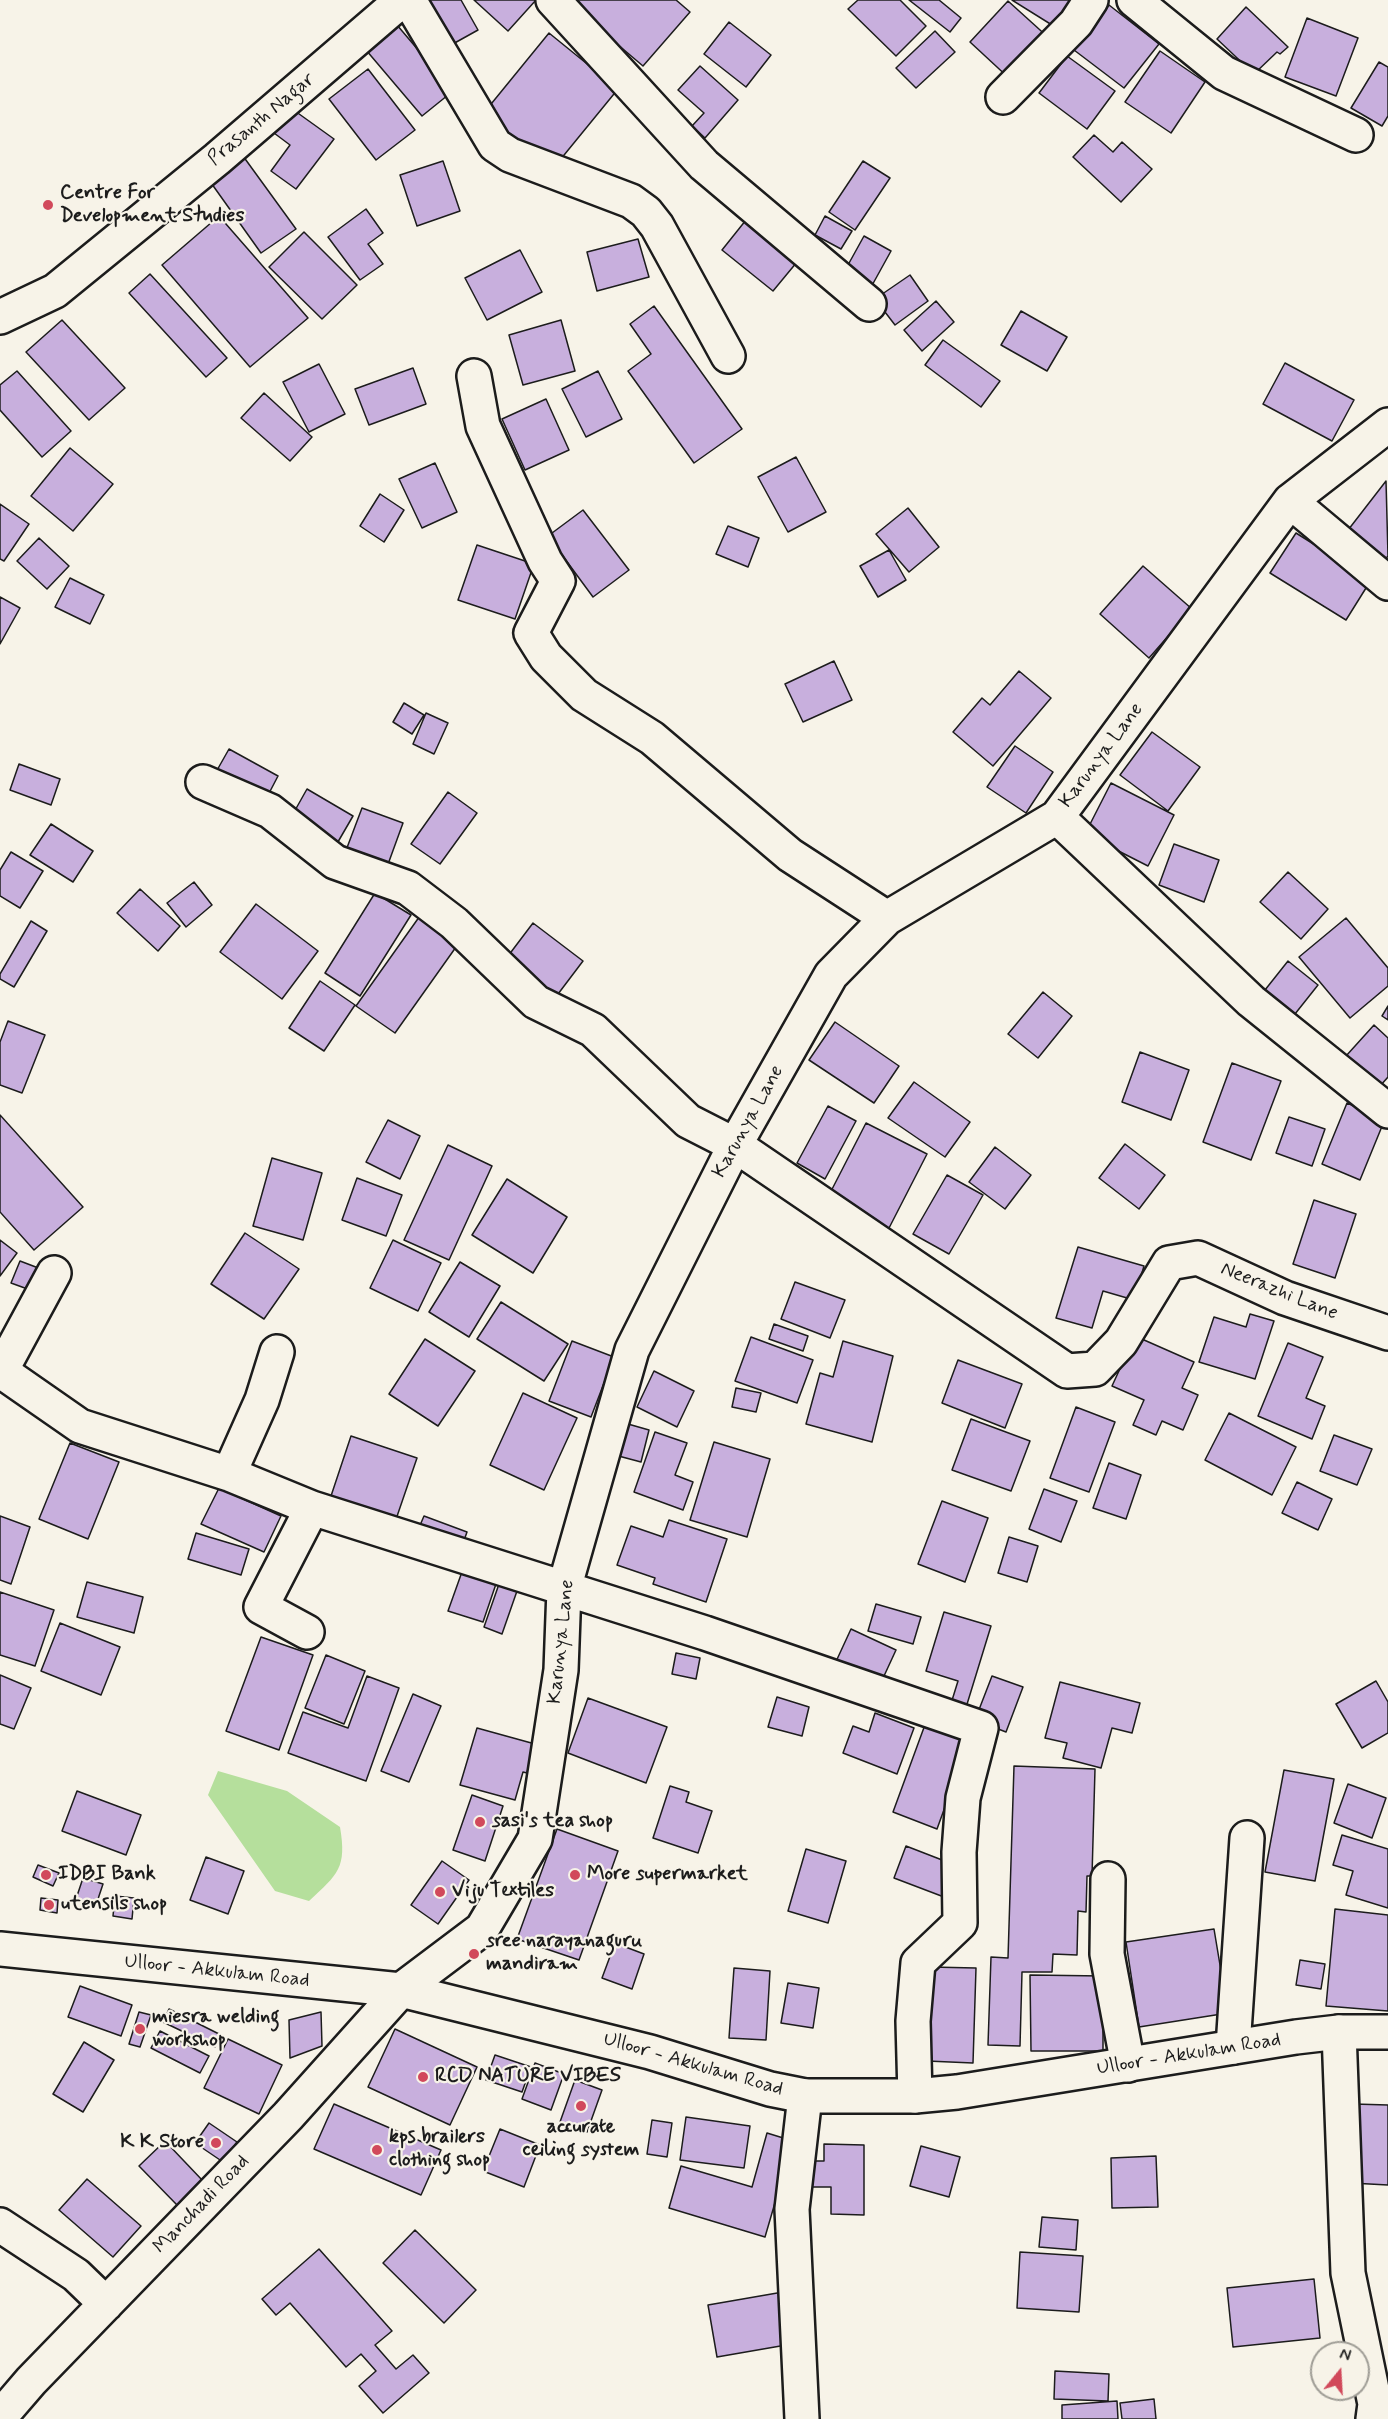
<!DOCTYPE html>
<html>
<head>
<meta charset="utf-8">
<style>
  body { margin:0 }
  #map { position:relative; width:1388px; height:2419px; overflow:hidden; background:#f7f3e8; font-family:Mynerve,sans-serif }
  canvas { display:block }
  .north { position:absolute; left:1310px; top:2341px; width:60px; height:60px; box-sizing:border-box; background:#f7f3e8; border:2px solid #9f9d96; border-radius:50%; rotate:18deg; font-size:16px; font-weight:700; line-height:24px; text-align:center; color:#1c1c1c }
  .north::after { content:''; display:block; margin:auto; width:21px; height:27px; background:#d1495b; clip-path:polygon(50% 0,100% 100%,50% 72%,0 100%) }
</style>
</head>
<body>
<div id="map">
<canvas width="1388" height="2419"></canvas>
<div class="north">N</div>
</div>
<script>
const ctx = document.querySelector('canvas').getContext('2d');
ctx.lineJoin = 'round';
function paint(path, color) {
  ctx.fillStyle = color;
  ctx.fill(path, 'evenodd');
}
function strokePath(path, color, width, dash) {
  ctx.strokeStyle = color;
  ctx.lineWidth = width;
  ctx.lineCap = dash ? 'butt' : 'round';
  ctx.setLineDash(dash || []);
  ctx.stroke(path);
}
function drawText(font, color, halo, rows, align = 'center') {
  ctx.font = font + ' Mynerve,sans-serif';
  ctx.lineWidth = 4.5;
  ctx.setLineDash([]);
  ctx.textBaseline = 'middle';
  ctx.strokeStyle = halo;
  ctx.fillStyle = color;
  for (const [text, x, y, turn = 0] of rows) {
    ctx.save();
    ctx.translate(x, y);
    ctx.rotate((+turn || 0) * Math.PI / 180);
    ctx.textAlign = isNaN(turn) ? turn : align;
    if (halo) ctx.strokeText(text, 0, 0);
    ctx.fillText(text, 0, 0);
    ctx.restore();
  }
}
paint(new Path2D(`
  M218 1771 287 1791 340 1827C347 1868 338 1874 309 1901L275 1891 208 1795Z`), '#b5df9c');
const building = new Path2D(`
  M426 0H461L478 30 442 50Z
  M474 0H536L508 31Z
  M575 0H676L690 12 643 66 571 5Z
  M858 0H900L926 26 896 56 848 9Z
  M909 0H939L961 18 950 32Z
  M1012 0H1078L1060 30Z
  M1008 1 1050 39 1011 80 970 42Z
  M1109 5 1159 44 1124 88 1074 50Z
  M1246 7 1288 47 1280 54 1277 52 1254 74 1217 39Z
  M1307 18 1358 38 1336 96 1285 77Z
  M729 22 771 55 746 87 704 54Z
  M397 25 453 91 422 116 366 50Z
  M935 31 955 52 916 88 896 68Z
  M549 33 618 89 560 160 510 140 499 119 487 109Z
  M1160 51 1205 82 1171 133 1125 102Z
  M1067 56 1115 91 1087 129 1039 93Z
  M1379 62 1388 67V116L1382 126 1351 108Z
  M700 66 738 100 705 138 692 126 704 113 678 90Z
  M368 69 415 130 376 160 329 99Z
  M288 106 334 139 296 189 271 171 290 145 270 130Z
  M1094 135 1113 152 1122 142 1152 169 1121 202 1073 157Z
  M243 156 296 229 261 253 209 180Z
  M443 161 460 211 417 226 400 175Z
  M863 161 890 178 855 230 829 212Z
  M366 209 383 233 368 244 383 264 360 280 328 237Z
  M219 216 308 318 250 367 162 265Z
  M825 216 852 231 841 249 815 235Z
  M746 220 797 262 773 291 722 250Z
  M304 232 357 285 322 319 269 267Z
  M864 236 891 251 870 289 843 274Z
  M638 239 649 277 597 291 587 252Z
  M520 250 542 292 487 320 465 278Z
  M150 274 227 358 206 377 129 293Z
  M910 275 928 301 895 325 875 299Z
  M936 301 954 322 922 351 904 330Z
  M654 306 742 429 694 463 628 371 651 354 630 324Z
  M1021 311 1067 337 1047 371 1001 345Z
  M62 320 125 388 89 420 26 352Z
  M561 320 575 371 523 385 509 335Z
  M943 340 1000 381 981 407 925 365Z
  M1285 363 1354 400 1332 441 1263 404Z
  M319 364 345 414 309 432 283 382Z
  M413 368 426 404 369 425 355 389Z
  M17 371 71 431 42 457 0 410V385Z
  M598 371 622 419 586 437 562 389Z
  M264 393 312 437 290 461 241 418Z
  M546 399 569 450 525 470 502 419Z
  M70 448 113 484 73 531 31 496Z
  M796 457 826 512 788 532 758 477Z
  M435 463 457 512 422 528 399 479Z
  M1386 481 1388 556 1382 563 1345 534Z
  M380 494 404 510 384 542 360 526Z
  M0 504 29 524 4 561 0 559Z
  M908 508 939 547 909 572 876 534Z
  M583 510 629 570 593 597 548 536Z
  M728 526 759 538 748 567 716 554Z
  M1296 533 1371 580 1346 620 1270 573Z
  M39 538 69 566 47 589 17 561Z
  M477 545 534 564 515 619 458 600Z
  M889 550 906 580 878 597 860 566Z
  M1143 566 1192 609 1149 658 1100 614Z
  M70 578 104 595 90 624 55 607Z
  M0 597 20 608 0 644Z
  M834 661 852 700 803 722 785 684Z
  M1019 671 1051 698 993 766 953 732 982 698 990 705Z
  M404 703 424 715 412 734 393 722Z
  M426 713 448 723 434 754 413 744Z
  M1152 732 1200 767 1168 811 1120 775Z
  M1015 746 1053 772 1026 813 987 787Z
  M229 749 278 776 266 799 216 772Z
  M19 764 60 779 51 805 10 790Z
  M1111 783 1174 815 1148 866 1085 834Z
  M307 789 353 816 335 847 289 821Z
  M448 792 477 813 440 864 411 844Z
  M362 808 403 823 387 867 345 853Z
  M51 824 93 851 73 882 30 855Z
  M1174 844 1219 860 1204 902 1159 885Z
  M11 852 43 871 20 908 0 896V870Z
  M1288 872 1328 909 1301 939 1260 902Z
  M194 882 212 905 186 927 167 903Z
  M140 889 180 926 158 951 117 913Z
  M375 893 411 915 360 996 325 973Z
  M256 904 318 951 282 999 220 952Z
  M422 913 461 940 395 1033 356 1006Z
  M1346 918 1388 968V986L1350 1018 1299 957Z
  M31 921 47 931 14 987 0 979V974Z
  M533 923 583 961 555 998 505 960Z
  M1288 961 1318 985 1291 1019 1261 995Z
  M320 981 355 1005 324 1051 289 1028Z
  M1043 992 1072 1016 1038 1058 1008 1034Z
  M1388 1006V1020L1382 1016Z
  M8 1021 45 1035 22 1093 0 1085V1042Z
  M835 1022 899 1066 874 1103 809 1060Z
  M1374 1025 1388 1038V1077L1380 1086 1346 1056Z
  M1140 1052 1189 1070 1171 1120 1122 1102Z
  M1232 1063 1281 1081 1251 1160 1203 1142Z
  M914 1082 970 1122 945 1157 888 1118Z
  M1347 1103 1385 1119 1360 1180 1322 1164Z
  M828 1106 856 1121 825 1179 797 1163Z
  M0 1115 83 1207 34 1250 0 1212Z
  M1289 1117 1325 1129 1312 1166 1276 1153Z
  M388 1120 420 1136 400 1179 366 1162Z
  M866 1123 927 1154 888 1230 827 1199Z
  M1125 1144 1165 1175 1139 1209 1099 1178Z
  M448 1145 492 1166 449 1260 404 1240Z
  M995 1147 1031 1175 1005 1209 969 1182Z
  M272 1158 322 1173 303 1240 253 1226Z
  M947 1175 983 1195 949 1254 913 1234Z
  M357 1178 402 1195 386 1236 342 1220Z
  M507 1179 567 1217 533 1273 472 1235Z
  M1314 1200 1356 1214 1335 1278 1293 1264Z
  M245 1233 299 1269 264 1319 211 1284Z
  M0 1240 17 1253 0 1276Z
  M393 1240 441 1263 418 1311 370 1288Z
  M1078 1247 1144 1266 1134 1300 1103 1291 1092 1328 1056 1318Z
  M20 1261 41 1269 33 1291 11 1283Z
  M460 1262 500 1286 469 1337 429 1312Z
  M795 1282 845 1300 830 1338 781 1319Z
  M501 1302 568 1344 544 1381 477 1339Z
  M1250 1314 1274 1321 1255 1379 1199 1362 1214 1317 1246 1327Z
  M774 1324 808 1336 803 1351 769 1339Z
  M1135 1336 1194 1362 1182 1388 1198 1395 1183 1430 1162 1421 1156 1435 1133 1425 1144 1400 1112 1386Z
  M751 1337 813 1360 797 1403 735 1381Z
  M425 1339 475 1371 438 1426 389 1394Z
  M572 1341 614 1357 591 1417 549 1401Z
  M843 1341 893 1356 872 1442 806 1424 820 1373 833 1377Z
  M1288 1343 1323 1357 1306 1398 1325 1406 1312 1439 1258 1416Z
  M958 1360 1022 1384 1005 1428 942 1403Z
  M654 1371 694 1391 677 1427 637 1407Z
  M736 1388 761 1393 756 1412 732 1407Z
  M523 1393 577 1418 544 1490 490 1465Z
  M1076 1407 1115 1422 1089 1492 1050 1478Z
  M1229 1413 1296 1447 1272 1495 1205 1460Z
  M971 1419 1030 1441 1011 1491 952 1470Z
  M621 1422 649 1430 641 1462 611 1454Z
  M655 1432 687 1443 675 1475 693 1482 683 1510 634 1492Z
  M1334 1435 1372 1449 1357 1485 1320 1471Z
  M351 1436 417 1458 393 1528 328 1505Z
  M714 1442 770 1459 747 1537 690 1520Z
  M70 1443 119 1462 88 1539 39 1519Z
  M1109 1463 1141 1475 1126 1519 1093 1508Z
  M1297 1482 1332 1499 1318 1530 1282 1513Z
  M219 1488 281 1516 264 1552 201 1524Z
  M1044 1489 1077 1501 1061 1542 1029 1529Z
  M942 1501 988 1518 965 1582 918 1564Z
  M0 1516 30 1527 11 1584 0 1580Z
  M424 1516 467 1532 462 1546 418 1530Z
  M669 1520 727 1539 706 1602 653 1584 655 1578 617 1565 631 1526 663 1537Z
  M196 1533 249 1549 241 1575 188 1559Z
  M1009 1537 1038 1546 1027 1582 998 1573Z
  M463 1569 497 1581 483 1622 448 1611Z
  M87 1582 143 1597 134 1633 77 1617Z
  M499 1584 517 1591 502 1634 484 1627Z
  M0 1592 54 1610 35 1666 0 1655Z
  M876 1604 921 1617 913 1644 868 1631Z
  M944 1612 991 1626 964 1714 949 1710 958 1681 926 1671Z
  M60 1623 120 1647 101 1695 41 1671Z
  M851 1629 896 1650 878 1689 833 1668Z
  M261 1637 313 1655 279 1750 226 1731Z
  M676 1653 700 1658 696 1679 672 1674Z
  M326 1655 365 1671 344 1724 305 1708Z
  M0 1675 31 1688 14 1729 0 1724Z
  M367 1676 399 1688 366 1781 288 1753 303 1712 348 1728Z
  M992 1676 1023 1687 1006 1732 975 1720Z
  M1376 1681 1388 1702V1733L1362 1748 1336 1704Z
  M1060 1682 1140 1703 1132 1733 1112 1728 1101 1768 1063 1758 1067 1743 1045 1738Z
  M413 1694 441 1706 409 1782 381 1771Z
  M777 1697 809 1707 802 1736 768 1727Z
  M588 1698 667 1727 646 1783 568 1753Z
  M875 1713 914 1728 897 1774 843 1753 853 1726 869 1732Z
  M926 1722 970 1738 937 1829 893 1812Z
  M477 1728 535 1744 527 1773 523 1772 515 1800 460 1785Z
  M1014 1766 1095 1769 1092 1876H1087L1086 1912 1078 1911 1077 1955 1053 1954 1052 1972H1022L1020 2046 988 2045 991 1957 1008 1958Z
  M1284 1770 1334 1779 1315 1881 1265 1872Z
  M1348 1784 1386 1798 1372 1838 1334 1823Z
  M670 1786 689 1792 686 1802 712 1811 698 1853 653 1838Z
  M77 1791 141 1815 126 1855 62 1831Z
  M472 1795 503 1806 485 1861 453 1850Z
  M557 1829 618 1851 579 1960 517 1939Z
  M1342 1835 1388 1849V1908L1346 1895 1353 1871 1333 1865Z
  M906 1846 955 1865 944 1897 894 1878Z
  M806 1849 846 1861 828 1923 788 1911Z
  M206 1857 244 1871 228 1914 190 1900Z
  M442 1861 469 1880 438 1924 411 1905Z
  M38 1865 59 1873 53 1886 33 1877Z
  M83 1878 103 1884 96 1905 76 1899Z
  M115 1896 134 1898 132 1919 113 1916Z
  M41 1898 58 1900 57 1913 40 1910Z
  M1335 1909 1388 1915V2011L1326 2006Z
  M1214 1929 1228 2013 1139 2027 1126 1942Z
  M615 1943 644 1954 632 1989 602 1978Z
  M1300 1960 1325 1964 1321 1989 1296 1985Z
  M930 1967 976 1968 973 2063 927 2061Z
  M734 1968 770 1971 766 2040 729 2038Z
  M1030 1975 1103 1976V2051H1031Z
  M788 1983 819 1988 813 2028 781 2023Z
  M80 1986 132 2005 121 2036 68 2017Z
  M169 2009 221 2035 215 2047 163 2022Z
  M139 2012 151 2015 140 2047 129 2044Z
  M321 2012 322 2046 290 2058 289 2020Z
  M395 2029 477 2067 450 2125 368 2087Z
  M160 2031 209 2056 200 2073 151 2048Z
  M228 2039 282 2065 259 2114 204 2088Z
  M84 2042 114 2060 83 2112 53 2094Z
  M495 2055 531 2067 522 2092 486 2080Z
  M535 2063 564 2074 551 2110 522 2099Z
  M575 2080 602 2090 587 2132 560 2122Z
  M334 2104 441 2150 421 2195 314 2149Z
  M1354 2104 1388 2105V2185L1351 2183Z
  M686 2117 750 2126 744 2168 680 2160Z
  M652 2120 672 2123 667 2157 647 2154Z
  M209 2123 237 2142 223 2162 195 2143Z
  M500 2129 540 2145 524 2187 483 2171Z
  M767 2133 793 2141 765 2237 669 2208 681 2166 752 2187Z
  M165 2141 203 2181 177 2205 139 2166Z
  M824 2144 864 2145V2215L831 2214V2187H804V2161H824Z
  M921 2146 960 2157 949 2197 910 2186Z
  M1156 2156 1158 2207 1112 2208 1111 2158Z
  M87 2179 141 2226 113 2257 59 2210Z
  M1042 2217 1078 2220 1076 2250 1039 2247Z
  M415 2230 476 2290 444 2323 383 2263Z
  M319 2249 392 2331 375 2345 396 2369 413 2355 429 2373 383 2413 359 2386 376 2371 361 2354 346 2367 290 2303 276 2315 262 2299Z
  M1020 2252 1083 2256 1079 2312 1017 2308Z
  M1314 2279 1320 2338 1233 2347 1227 2288Z
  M783 2292 792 2344 717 2357 708 2305Z
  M1055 2371 1109 2374 1108 2401 1054 2399Z
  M1154 2399 1156 2419H1122L1120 2403Z
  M1117 2401 1118 2419H1062V2405Z`);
paint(building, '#c8afdd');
strokePath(building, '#1c1c1c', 1.5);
const minor = new Path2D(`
  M409 0 495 145 510 155 631 201 646 212 657 226 728 356
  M553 0 704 165 869 304
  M1134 0 1224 73 1356 135
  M1003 97 1076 23 1091 0
  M0 317 55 291 217 159 402 0
  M474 376 483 426 545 561 558 581 531 633 546 657 584 695 652 738 790 855 887 918
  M1290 501 1388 583
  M203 782 270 811 335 862 408 888 454 923 536 1002 593 1030 688 1121 735 1145 1067 1371 1095 1369 1121 1342 1169 1263 1198 1258 1285 1298 1388 1333
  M1057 817 1251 1001 1388 1111
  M54 1273 1 1371 80 1426 229 1474 262 1400 277 1352
  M229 1474 312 1508 705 1633 981 1728 963 1798 959 1852 960 1923 918 1963 913 2021 915 2096
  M307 1632 261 1607 312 1508
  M1108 1879 1107 1954 1128 2065
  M1339 2032 1348 2273 1375 2404 1373 2419
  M1233 2047 1247 1838
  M0 2225 76 2275 106 2304
  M0 2417 31 2381 288 2116 401 1990 482 1929 535 1839 561 1670 564 1589 632 1350 735 1145 831 975 887 918 1057 817 1290 501 1388 425
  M802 2419 792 2209 805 2096`);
const major = new Path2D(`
  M0 1949 401 1990 650 2052 770 2089 805 2096H915L957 2092 1296 2037 1339 2032H1388`);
strokePath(minor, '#1c1c1c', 38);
strokePath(major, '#1c1c1c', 38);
strokePath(minor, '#f7f3e8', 33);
strokePath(major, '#f7f3e8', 33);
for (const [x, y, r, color] of [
  [48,205,6,"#d1495b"],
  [480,1822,6,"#d1495b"],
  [46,1875,6,"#d1495b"],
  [575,1875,6,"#d1495b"],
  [440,1892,6,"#d1495b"],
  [49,1905,6,"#d1495b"],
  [474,1954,6,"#d1495b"],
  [140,2029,6,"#d1495b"],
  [423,2077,6,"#d1495b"],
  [581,2106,6,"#d1495b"],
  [216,2143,6,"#d1495b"],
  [377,2150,6,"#d1495b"]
]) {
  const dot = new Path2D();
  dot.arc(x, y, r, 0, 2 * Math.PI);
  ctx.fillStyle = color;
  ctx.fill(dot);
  strokePath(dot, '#f7f3e8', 2);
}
drawText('20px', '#1c1c1c', '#f7f3e8', [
  ["Prasanth Nagar",262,120,-40],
  ["Karunya Lane",1102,756,-53],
  ["Karunya Lane",749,1122,-61],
  ["Neerazhi Lane",1279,1292,22],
  ["Karunya Lane",562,1642,-84],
  ["Ulloor - Akkulam Road",217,1972,6],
  ["Ulloor - Akkulam Road",1189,2055,-9],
  ["Ulloor - Akkulam Road",693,2065,16],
  ["Manchadi Road",202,2205,-46]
]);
drawText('bold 20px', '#1c1c1c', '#f7f3e8', [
  ["Centre For",60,194],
  ["Development Studies",60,217],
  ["sasi's tea shop",492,1822],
  ["IDBI Bank",58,1875],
  ["More supermarket",587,1875],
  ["Viju Textiles",452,1892],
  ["utensils shop",61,1905],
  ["sree narayanaguru",486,1942],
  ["mandiram",486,1965],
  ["miesra welding",152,2018],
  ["workshop",152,2041],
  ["RCD NATURE VIBES",435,2077],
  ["accurate",581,2128,"center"],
  ["ceiling system",581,2151,"center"],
  ["kps brailers",389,2138],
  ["clothing shop",389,2161],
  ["K K Store",204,2143,"right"]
], 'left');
</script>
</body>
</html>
